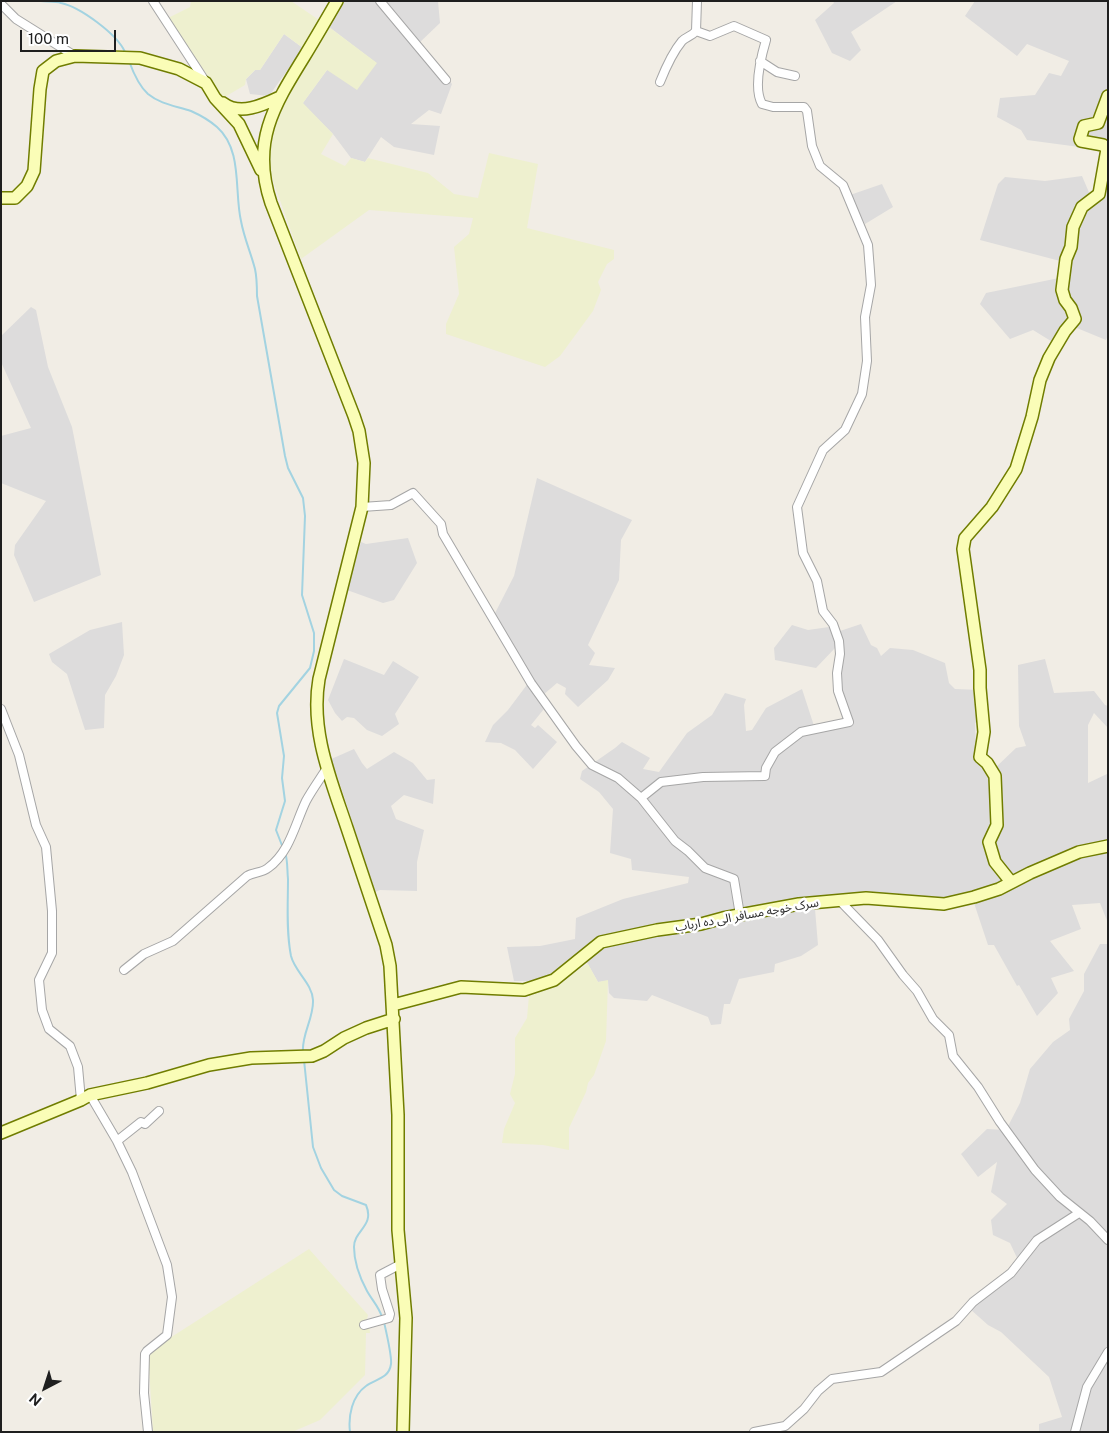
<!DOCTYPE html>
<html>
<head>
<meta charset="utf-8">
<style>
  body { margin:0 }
  #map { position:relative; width:1109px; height:1433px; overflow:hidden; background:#f1ede5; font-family:"Public Sans",sans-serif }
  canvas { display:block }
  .frame { position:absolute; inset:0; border:2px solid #1f1f1f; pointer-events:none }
  .north { position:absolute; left:20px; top:1363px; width:50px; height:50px; -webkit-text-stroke:4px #fff; paint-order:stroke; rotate:220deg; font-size:14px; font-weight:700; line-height:20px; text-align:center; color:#1f1f1f }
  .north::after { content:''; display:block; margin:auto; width:18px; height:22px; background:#1f1f1f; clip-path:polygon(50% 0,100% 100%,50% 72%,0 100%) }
  .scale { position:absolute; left:20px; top:30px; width:96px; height:22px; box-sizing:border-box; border:2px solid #1f1f1f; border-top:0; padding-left:6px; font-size:15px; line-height:18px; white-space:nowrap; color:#1f1f1f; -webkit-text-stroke:4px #fff; paint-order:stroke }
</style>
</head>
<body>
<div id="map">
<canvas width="1109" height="1433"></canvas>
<div class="frame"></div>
<div class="north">N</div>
<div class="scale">100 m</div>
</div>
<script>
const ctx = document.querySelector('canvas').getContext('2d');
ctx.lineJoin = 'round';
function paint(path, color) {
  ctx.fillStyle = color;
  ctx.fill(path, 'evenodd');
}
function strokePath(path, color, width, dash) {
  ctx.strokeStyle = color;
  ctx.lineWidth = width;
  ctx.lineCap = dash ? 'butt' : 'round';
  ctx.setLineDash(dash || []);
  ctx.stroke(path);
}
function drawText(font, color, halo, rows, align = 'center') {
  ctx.font = font + ' "Public Sans","Noto Sans Arabic",sans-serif';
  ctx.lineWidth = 5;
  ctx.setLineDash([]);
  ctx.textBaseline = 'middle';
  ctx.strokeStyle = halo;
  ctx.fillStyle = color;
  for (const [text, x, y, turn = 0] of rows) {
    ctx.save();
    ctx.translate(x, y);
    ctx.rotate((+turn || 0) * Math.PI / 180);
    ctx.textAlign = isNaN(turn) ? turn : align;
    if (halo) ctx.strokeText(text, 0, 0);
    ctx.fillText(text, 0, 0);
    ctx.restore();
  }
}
paint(new Path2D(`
  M337 1H438L440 23 418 44 452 84 441 114 429 110 411 124 440 126 434 155 394 147 381 137 365 162 351 158 333 134 302 104 327 70 376 63 329 27 326 20Z
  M833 1H897L851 32 861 50 850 61 832 53 815 20 834 3Z
  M975 1H1108V335L1106 340 1072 326 1059 346 1033 330 1010 339 980 304 986 293 1059 278 1064 262 980 240 998 184 1005 177 1045 181 1082 176 1091 197 1097 194 1102 150 1027 140 1021 130 997 117 1000 98 1035 95 1049 73 1061 76 1069 61 1027 44 1017 56 965 16Z
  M284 34 303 48 269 96 250 94 246 79 255 70H260Z
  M882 184 893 207 865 224 850 195Z
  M31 307 36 310 48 367 72 427 101 575 34 602 14 555 15 545 46 501 1 483V436L31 428 1 362V336Z
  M537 478 632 520 621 540 619 580 588 645 595 653 589 665 615 668 608 680 578 707 565 694 566 688 557 683 543 695 548 704 531 725 535 728 538 725 557 742 533 769 515 750 501 743 485 742 493 725 508 710 529 682 493 617 514 576Z
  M408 538 417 563 394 600 383 603 347 590 361 542 366 544Z
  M122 622 124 655 116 676 105 695 104 728 85 730 67 674 52 662 49 654 90 630Z
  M861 624 871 645 877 648 881 656 890 648 913 650 945 663 949 683 955 689 980 690 983 717 975 723 976 752 995 768 1016 748 1026 746 1019 726 1018 665 1045 659 1054 693 1094 691 1105 705 1108 706V728L1094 713 1088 725V783L1107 774 1108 777V923L1100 903 1072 905 1081 929 1050 941 1074 971 1051 978 1058 993 1037 1016 1019 985 1017 986 994 945H988L973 900 872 898 815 909 818 945 801 956 775 964 774 972 739 979 730 1004H724L721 1024 711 1025 708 1017 652 995 647 1001 614 998 609 993 608 981 598 982 585 959 549 981H514L507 947 540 946 575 939 576 918 623 899 688 883 689 877 632 870 631 859 610 853 613 809 599 792 580 779 582 771 615 748 622 742 650 758 643 769 659 772 687 733 712 715 725 693 746 699 744 705 746 731 752 730 766 708 802 689 816 732 848 720 838 697 836 647 816 668 775 660 774 648 792 625 808 630 836 626 840 631Z
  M344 659 384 675 393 661 419 677 395 714 399 724 382 736 367 730 354 718 347 717 342 721 335 713 328 700Z
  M354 749 362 763 367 769 394 752 413 763 427 780 435 779 433 804 404 795 391 806 396 819 424 830 417 862V891L380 890 375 892 337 775 329 760Z
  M1100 944H1108V1431L1039 1432V1424L1062 1417 1049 1377 1001 1332 988 1325 970 1309 1018 1260 1010 1243 993 1235 991 1220 1007 1204 991 1192 997 1162 978 1177 961 1154 987 1129 1006 1130 1020 1103 1030 1069 1053 1042 1070 1030 1069 1019 1084 991V974Z`), '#dddcdc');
paint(new Path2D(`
  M191 1H291L319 20 303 48 284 34 260 70H255L246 79 245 85 223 98 168 18 190 7Z
  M329 27 377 63 357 90 327 70 303 103 333 134 321 154 345 166 351 158 365 162 368 158 428 173 454 194 478 198 489 153 538 164 527 228 614 250V259L607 264 598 282 601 290 593 311 560 356 545 367 446 334V324L459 294 454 247 469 234 473 218 369 210 301 259 266 161 275 114 285 87Z
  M588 964 598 982 608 980 606 1041 594 1075 588 1083 586 1092 569 1128V1150L543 1145 502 1143 504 1129 515 1103 510 1094 515 1074V1038L527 1018 529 995 538 990 555 986 569 975Z
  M309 1249 368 1315 366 1323 369 1325 370 1333H366L365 1375 320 1420 292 1432H153L148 1352Z`), '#eef0cf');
strokePath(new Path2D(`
  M41 1C47 2 55 1 61 3 80 7 117 34 125 52
  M129 61C133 72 139 86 148 94 160 104 176 106 191 111 200 115 209 120 217 127 243 150 234 191 241 221 244 238 251 253 255 269 257 278 257 287 257 296L285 456 288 468 303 498 305 516 302 595 314 633V651L310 668 279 706 277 713 284 756 282 778 285 801 276 830 283 848
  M285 852C288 861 287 870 288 879 288 904 286 931 291 956 295 972 312 983 313 1000 314 1018 301 1035 303 1053
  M304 1060 313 1147 321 1168 334 1190 342 1196 366 1205C375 1226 354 1230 354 1247 354 1261 360 1278 367 1291 372 1300 379 1307 382 1317
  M350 1432C348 1416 352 1396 366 1386 375 1379 389 1379 391 1364 392 1356 386 1331 384 1322`), '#a3d3e1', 2);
const street = new Path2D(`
  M153 1 205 81
  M380 1 446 80
  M1 4 16 19 75 56
  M760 61 777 72 795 76
  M660 82C666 67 672 53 682 41 686 37 692 36 696 31L697 1
  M362 507 391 505 413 493 441 524 443 534 531 683 576 746 592 765 618 778 641 798 675 841 688 851 705 868 734 879 740 915
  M1 709 19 755 36 825 46 847 52 911V953L39 980 42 1010 49 1029 70 1046 78 1067 81 1100
  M641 798 661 782 703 777 765 776 766 768 775 752 801 732 849 722 838 691 837 673 840 654 839 641 833 624 823 611 817 581 803 553 797 507 823 450 845 430 862 394 867 361 865 317 871 285 870 271 868 245 843 185 820 166 812 146 807 111 804 107H773L762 104C753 88 761 57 766 40L734 26 710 36 696 31
  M840 901 878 940 903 975 917 991 933 1019 949 1035 953 1056 978 1087 1000 1122 1035 1170 1060 1197 1090 1221 1108 1240
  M124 970 144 954 173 941 247 876C254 872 262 873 268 868 290 852 295 824 306 801 312 790 320 779 327 768
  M90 1095 117 1141 132 1172 167 1265 172 1297 167 1335 147 1351 145 1354 144 1393 148 1432
  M117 1141 141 1122 145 1124 159 1111
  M364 1325 389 1318 390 1314 382 1289 380 1275 401 1264
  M754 1432 785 1426 804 1409 818 1391 832 1379 881 1372 956 1321 973 1302 1011 1273 1037 1240 1079 1213
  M1075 1432 1087 1387 1108 1352`);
const secondary = new Path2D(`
  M337 1C326 20 315 39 304 57 273 107 251 143 271 203L354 416 359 431 364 463 362 507 319 679C310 731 331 780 347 828 360 867 373 906 386 945L390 966 398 1115V1230L406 1318 403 1432
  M223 103C240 116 263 105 280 97
  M1 198H15L27 186 34 171 40 89 43 71 56 61 75 56 140 58 179 69 206 83 215 98 239 124 261 170
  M1011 882 995 862 989 842 997 825 995 776 987 763 980 757 984 732 980 688V670L963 549 965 538 992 507 1016 469 1032 417 1040 380 1049 358 1065 331 1075 319 1071 308 1065 300 1062 290 1066 259 1071 247 1073 227 1082 207 1099 194 1107 149 1103 145 1081 141 1080 139 1084 126 1098 123 1108 96
  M393 1005 461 987 524 990 554 980 601 942 657 930 701 924 723 918 799 904 866 898 944 904 974 897 999 889 1030 873 1079 852 1108 846
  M1 1133 81 1100 90 1095 147 1083 209 1065 251 1058 312 1056 324 1051 344 1038 366 1028 394 1019`);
strokePath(street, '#a6a6a6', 10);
strokePath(secondary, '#707d00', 14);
strokePath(street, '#fff', 8);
strokePath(secondary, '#fafdb7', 11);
drawText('12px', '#1f1f1f', '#fff', [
  ["سرک خوجه مسافر الی ده ارباب",747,915,-10]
]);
</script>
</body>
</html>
